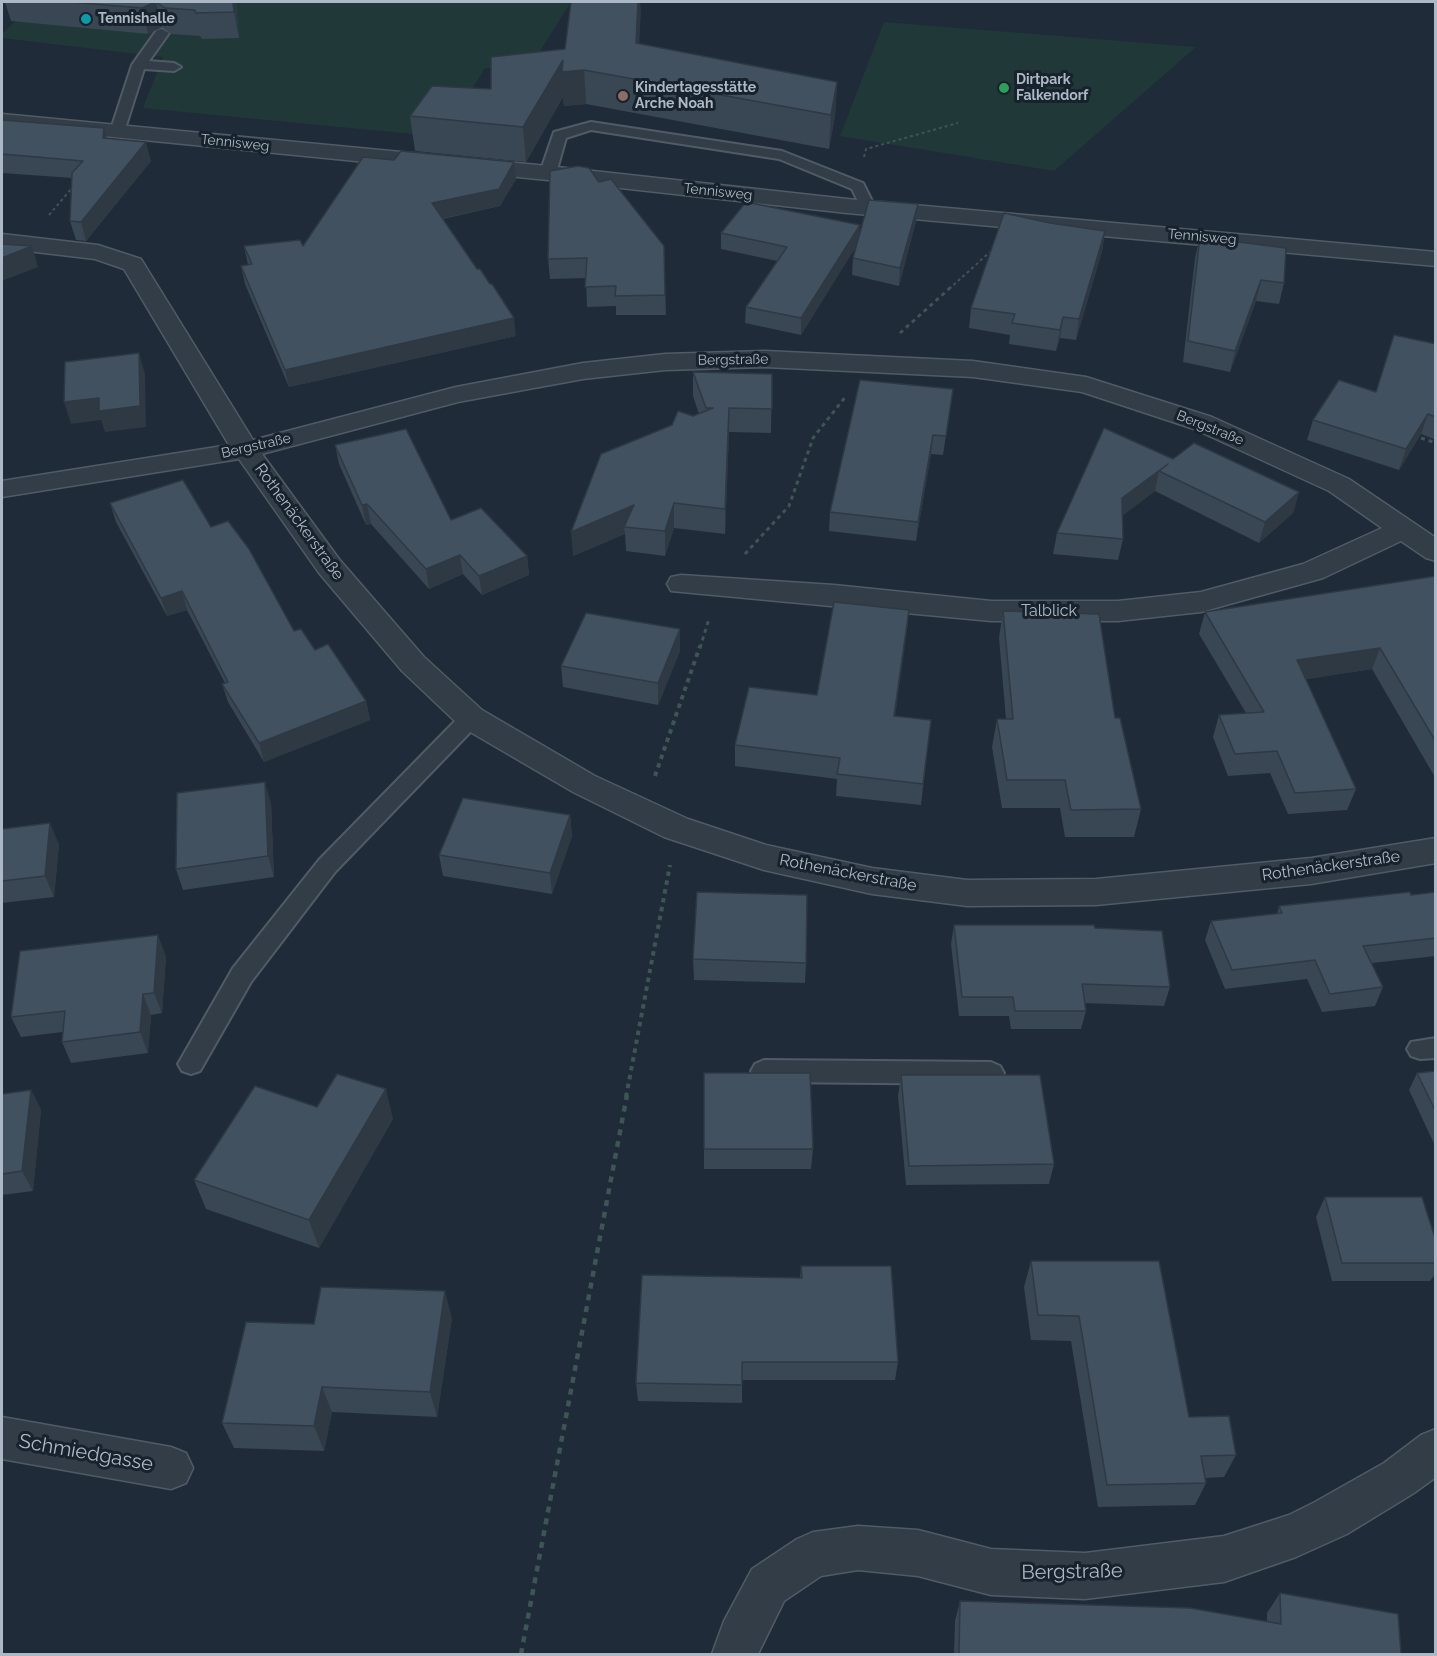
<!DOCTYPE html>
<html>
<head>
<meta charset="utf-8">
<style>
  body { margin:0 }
  #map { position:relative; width:1437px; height:1656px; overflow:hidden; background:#1f2b38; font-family:Raleway,sans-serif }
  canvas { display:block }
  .frame { position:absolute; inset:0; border:3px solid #acb8c5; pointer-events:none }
</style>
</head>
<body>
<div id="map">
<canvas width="1437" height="1656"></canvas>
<div class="frame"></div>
</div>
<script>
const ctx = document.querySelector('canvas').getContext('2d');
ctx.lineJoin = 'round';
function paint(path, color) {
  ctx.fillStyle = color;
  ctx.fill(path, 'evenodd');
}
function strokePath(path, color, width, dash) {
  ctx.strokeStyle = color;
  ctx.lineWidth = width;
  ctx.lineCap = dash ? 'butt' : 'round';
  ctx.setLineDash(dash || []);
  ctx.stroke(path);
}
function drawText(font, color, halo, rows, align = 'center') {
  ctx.font = font + ' Raleway,sans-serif';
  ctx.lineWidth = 6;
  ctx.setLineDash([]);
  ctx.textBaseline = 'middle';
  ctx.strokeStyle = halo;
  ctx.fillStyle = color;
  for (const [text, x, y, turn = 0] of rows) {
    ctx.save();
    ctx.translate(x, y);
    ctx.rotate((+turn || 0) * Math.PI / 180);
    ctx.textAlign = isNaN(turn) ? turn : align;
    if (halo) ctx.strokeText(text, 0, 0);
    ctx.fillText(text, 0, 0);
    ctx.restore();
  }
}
paint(new Path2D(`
  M35 2H571L528 70 485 68 443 137 143 108 163 57 2 38V34Z
  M884 22 1196 47 1054 171 840 136Z`), '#213839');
const service = new Path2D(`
  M162 29 169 33 149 61 174 63 181 67 174 71 144 69 124 132 117 136 112 135 110 132 132 65 157 30Z
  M591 122 782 151 863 183 875 207 872 210H862L852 189 779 159 591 130 566 138 556 173 553 176H543L540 173 554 132Z
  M471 711 479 713 482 718 479 723 335 872 251 982 200 1071 191 1074 182 1071 178 1064 233 968 319 860 463 713Z
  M1436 1038V1058L1420 1059 1411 1056 1407 1049 1411 1042Z
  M764 1060 991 1062 1000 1066 1004 1073 1000 1080 991 1084 764 1082 755 1078 751 1071 755 1064Z`);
const minor = new Path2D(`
  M2 114 548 166 847 199 1436 252V266L847 213 548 180 2 126Z
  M2 234 98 245 141 259 253 440 456 387 583 363 665 354 765 351 973 361 1086 377 1212 417 1349 479 1436 538V561L1426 558 1401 541 1323 578 1201 612 1118 621H991L671 591 667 584 671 577 681 575 834 585 991 601H1118L1201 592 1303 564 1382 528 1329 491 1194 429 1082 392 973 377 765 367 665 370 583 379 458 402 262 454 339 559 424 657 482 710 595 776 688 819 766 845 872 868 967 880 1096 879 1311 858 1436 838V863L1311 884 1096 905 967 906 872 894 764 870 664 837 573 792 460 726 402 671 319 573 239 459 2 497V481L229 445 124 269 95 259 2 248Z
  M2 1417 171 1447 186 1453 193 1468 186 1483 171 1489 2 1459Z
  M1436 1429V1477L1414 1493 1347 1534 1296 1557 1224 1582 1085 1599 991 1595 918 1576 858 1570 821 1576 784 1601 758 1654H712L724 1621 752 1569 797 1539 813 1532 858 1526 918 1530 991 1549 1085 1553 1224 1536 1289 1515 1315 1502 1384 1463 1421 1435Z`);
strokePath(service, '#505b66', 4);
strokePath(minor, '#505b66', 3);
strokePath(new Path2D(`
  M864 157 866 149 958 123
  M49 215 72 188
  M949 289 990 252`), '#3e5556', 2, [3, 3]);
strokePath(new Path2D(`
  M900 333 951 287
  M1421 438 1436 443
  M745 554 789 506 813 438 846 396
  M700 648 709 619`), '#3e5556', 3, [4, 4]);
strokePath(new Path2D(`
  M655 776 700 646
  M626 1097 670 865`), '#3e5556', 4, [4.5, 4.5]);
strokePath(new Path2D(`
  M521 1654 627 1095`), '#3e5556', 4.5, [6, 6]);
paint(service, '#323d48');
paint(minor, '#323d48');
paint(new Path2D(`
  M5 2H236L239 38 202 39 200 36 171 34 162 27 148 34 11 21Z
  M571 2H640L639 44 837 82 835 116 829 149 586 104 564 106 563 97 526 162 415 151 410 116 491 89 565 49Z
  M2 120 104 128 106 138 151 161 86 241 76 240 70 221 72 178 2 173Z
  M394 160 514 162 516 179 500 206 443 219 516 336 289 387 245 284 241 266 248 265 244 246H303Z
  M599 182 664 246 666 315H616V306L587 307 586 278 550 279 548 259Z
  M918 204 916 221 899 286 852 275 853 258 856 246 801 335 745 323 746 307 777 261 721 249V233L859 235Z
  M1050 223 1105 231 1102 251 1076 340 1060 338 1056 351 1009 344 1010 335 969 328 971 308Z
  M1200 237 1284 283 1279 304 1256 301 1230 372 1183 362 1195 258Z
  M1436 344V440L1421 434 1399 470 1307 440 1313 420 1376 392Z
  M693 372 772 374 771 433 729 432 725 534 674 528 665 556 626 551 625 534 573 556 693 416 699 414 693 396Z
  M953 389 943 455 931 454 916 541 829 531 830 512Z
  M335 445 451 520 527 556 529 575 482 595 463 574 429 589 371 524 366 525 339 464Z
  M1173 459 1299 492 1293 513 1259 543 1155 491 1123 515V539L1118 560 1053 554 1057 533Z
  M110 503 211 527 294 631 315 650 366 701 370 720 264 762 228 702 222 684 225 683 187 610 167 616 116 522Z
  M1436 576V779L1372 669 1306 679 1356 789 1347 810 1288 814 1270 773 1228 776 1213 737 1219 715 1246 713 1199 634 1205 612Z
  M909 610 895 716 931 720 921 805 836 796 837 779 735 766V745L817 695Z
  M1003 611 1115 718 1141 809 1134 837H1065L1060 808H1002L992 747 997 719H1006L999 638Z
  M680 629V651L658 705 563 687 561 666Z
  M271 803 274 877 183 890 176 869Z
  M570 815 572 836 552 894 443 876 439 855Z
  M2 829 59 844 54 897 2 903Z
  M1436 892V956L1372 963 1383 987 1375 1006 1322 1012 1307 979 1225 989 1205 940 1211 921 1277 914 1279 906 1411 895Z
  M954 925 1095 928 1170 987 1164 1006 1085 1003 1086 1011 1081 1029H1011L1009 1016H959L951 944Z
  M166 956 162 1013 151 1015 148 1053 71 1063 62 1042 63 1032 21 1037 11 1017Z
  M693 959 806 963 805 983 694 980Z
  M1436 1071V1148L1409 1090 1417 1073Z
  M704 1073 813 1149 811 1169H704Z
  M901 1075 1054 1164 1049 1184 906 1185 898 1096Z
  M31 1090 41 1110 33 1191 2 1195V1094Z
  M317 1107 393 1119 319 1248 206 1209 194 1180Z
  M1325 1197 1436 1241V1273L1430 1281H1332L1316 1217Z
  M1031 1261 1189 1417 1236 1455 1224 1477 1205 1478 1206 1483 1195 1505 1098 1507 1071 1341 1031 1340 1024 1287Z
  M801 1266 898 1362 895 1380H742V1403L638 1401 636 1383 800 1278Z
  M452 1318 437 1417 332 1412 324 1451 234 1448 222 1423 314 1324Z
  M1280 1593 1401 1654H954L955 1621 960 1601 1267 1622V1613Z`), '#394653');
paint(new Path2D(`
  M156 2 162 27 148 34 142 8Z
  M233 2H236V5L239 38 234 12Z
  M638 2H640L641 12 637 77 636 43Z
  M563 60 584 70 586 104 564 106 563 97 526 162 523 127Z
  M837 82 835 116 829 149 831 115Z
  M104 128 109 147 103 138Z
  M146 142 151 161 86 241 81 222Z
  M514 162 516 179 500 206 434 220 432 203Z
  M918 204 916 221 899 286 900 268Z
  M860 225 859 242 801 335V318Z
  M1105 231 1102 251 1076 340 1079 319Z
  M32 246 38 267 2 281V258Z
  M1261 280 1256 301 1230 372 1235 351Z
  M1063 317 1060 338 1056 351 1060 330Z
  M514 318 516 336 289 387 285 370Z
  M139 353 145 374 146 427 105 432 101 420 71 424 64 402Z
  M729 408V432L725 534V509Z
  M1428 414 1421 434 1399 470 1406 449Z
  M933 435 931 454 916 541 918 522Z
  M1159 471 1155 491 1118 519 1122 498Z
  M1299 492 1293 513 1259 543 1265 522Z
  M674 503V528L665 556V531Z
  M367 504 371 524 366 525 362 505Z
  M634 505 624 527 625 534 573 556 571 532Z
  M460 555 463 574 429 589 426 569Z
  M527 556 529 575 482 595 479 576Z
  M182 591 187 610 167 616 161 598Z
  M909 610 907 631 892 738 894 716Z
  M680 629V651L658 705V683Z
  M1380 648 1372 669 1290 682 1297 660Z
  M366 701 370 720 264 762 259 743Z
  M265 782 271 803 274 877 268 856Z
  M570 815 572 836 552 894 550 873Z
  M50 823 59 844 54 897 45 876Z
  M158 935 166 956 162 1013 154 993Z
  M143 994 151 1015 148 1053 140 1032Z
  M386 1089 393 1119 319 1248 309 1220Z
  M31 1090 41 1110 33 1191 22 1171Z
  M445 1291 452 1318 437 1417 430 1392Z
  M322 1387 332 1412 324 1451 314 1426Z`), '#2e3943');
const building = new Path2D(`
  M70 2H155L142 8Z
  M156 2H233L234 12 196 13 195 10 165 8Z
  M571 2H638L636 43 837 82 831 115 584 70 562 72 563 60 523 127 410 116 432 86 491 89V57L565 49Z
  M2 120 104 128 103 138 146 142 81 222 70 221 72 173 83 161 2 154Z
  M401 151 514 162 499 189 432 203 477 269H480L490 284H492L514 318 285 370 241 266 252 264 244 246 300 240 303 246 363 157 394 160Z
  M578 166 589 168 599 182 611 179 664 246 665 295 615 296 616 286 585 287 587 258 548 259 550 171Z
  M869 200 918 204 900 268 853 258Z
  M746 202 860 225 801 318 746 307 787 247 721 233Z
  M1004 213 1050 223 1105 231 1079 319 1063 317 1060 330 1012 323 1015 314 971 308Z
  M1200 237 1286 248 1284 283 1261 280 1235 351 1188 341Z
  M2 244 32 246 2 258Z
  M1394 335 1436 344V417L1428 414 1406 449 1313 420 1339 380 1376 392Z
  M139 353 140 406 99 411V398L64 402 65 362Z
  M693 372 772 374V409L729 408 725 509 674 503 665 531 624 527 634 505 571 532 601 454 672 425 678 411 693 416 713 408H706Z
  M860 380 953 389 946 436 933 435 918 522 830 512Z
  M1104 428 1173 459 1194 443 1299 492 1265 522 1159 471 1168 464 1122 498 1123 539 1057 533Z
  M406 429 451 520 481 508 527 556 479 576 460 555 426 569 367 504 362 505 335 445Z
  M183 480 211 527 228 521 249 549 294 631 301 629 315 650 328 644 366 701 259 743 222 684 228 682 182 591 161 598 110 503Z
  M1436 576V742L1380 648 1297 660 1356 789 1295 793 1277 751 1235 754 1219 715 1264 712 1205 612Z
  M834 602 909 610 894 716 931 720 923 784 837 774 840 758 735 745 749 687 817 695Z
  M1003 611 1099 614 1115 718H1120L1141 809 1071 810 1065 780H1007L997 719H1013Z
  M586 613 680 629 658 683 561 666Z
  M265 782 268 856 176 869 177 793Z
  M463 798 570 815 550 873 439 855Z
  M50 823 45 876 2 881V829Z
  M697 892 807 895 806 963 693 959Z
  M1410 892 1411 895 1436 892V938L1363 946 1383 987 1330 994 1315 960 1232 970 1211 921 1282 913 1279 906Z
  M954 925H1094L1095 928 1162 931 1170 987 1082 984 1086 1011H1015L1013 997H962Z
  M158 935 154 993 143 994 140 1032 62 1042 65 1011 11 1017 20 951Z
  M1436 1071V1112L1417 1073Z
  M704 1073H810L813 1149H704Z
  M337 1074 386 1089 309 1220 194 1180 255 1086 317 1107Z
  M901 1075H1040L1054 1164 909 1166Z
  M31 1090 22 1171 2 1174V1094Z
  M1325 1197H1422L1436 1241V1263H1342Z
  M1031 1261H1159L1189 1417 1229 1416 1236 1455 1201 1456 1206 1483 1107 1485 1079 1316 1038 1315Z
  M801 1266H891L898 1362H742V1385L636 1383 642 1275 802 1278Z
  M321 1287 445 1291 430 1392 322 1387 314 1426 222 1423 246 1322 314 1324Z
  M1280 1593 1398 1614 1401 1654H959L960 1601 1190 1608 1281 1624Z`);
paint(building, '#425160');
strokePath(building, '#2e3943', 1.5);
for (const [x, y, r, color] of [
  [86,19,6,"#0f9aa8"],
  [1004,88,6,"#2e9e5b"],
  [623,96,6,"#8d6e63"]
]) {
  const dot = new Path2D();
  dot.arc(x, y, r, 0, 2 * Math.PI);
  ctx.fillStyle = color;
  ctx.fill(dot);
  strokePath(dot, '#18222c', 2);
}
drawText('bold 14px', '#acb8c5', '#18222c', [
  ["Tennishalle",98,19],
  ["Dirtpark",1016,80],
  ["Falkendorf",1016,96],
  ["Kindertagesstätte",635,88],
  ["Arche Noah",635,104]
], 'left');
drawText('14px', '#acb8c5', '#18222c', [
  ["Tennisweg",235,143,6],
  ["Tennisweg",718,192,6],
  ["Tennisweg",1202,237,5],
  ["Bergstraße",733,360,-1],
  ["Bergstraße",1210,428,22],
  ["Bergstraße",256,446,-13]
]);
drawText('16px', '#acb8c5', '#18222c', [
  ["Rothenäckerstraße",299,522,54],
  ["Talblick",1049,611],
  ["Rothenäckerstraße",1331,866,-8],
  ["Rothenäckerstraße",848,873,11]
]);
drawText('20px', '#acb8c5', '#18222c', [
  ["Schmiedgasse",86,1453,10],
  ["Bergstraße",1072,1572,-1]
]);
</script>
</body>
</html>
